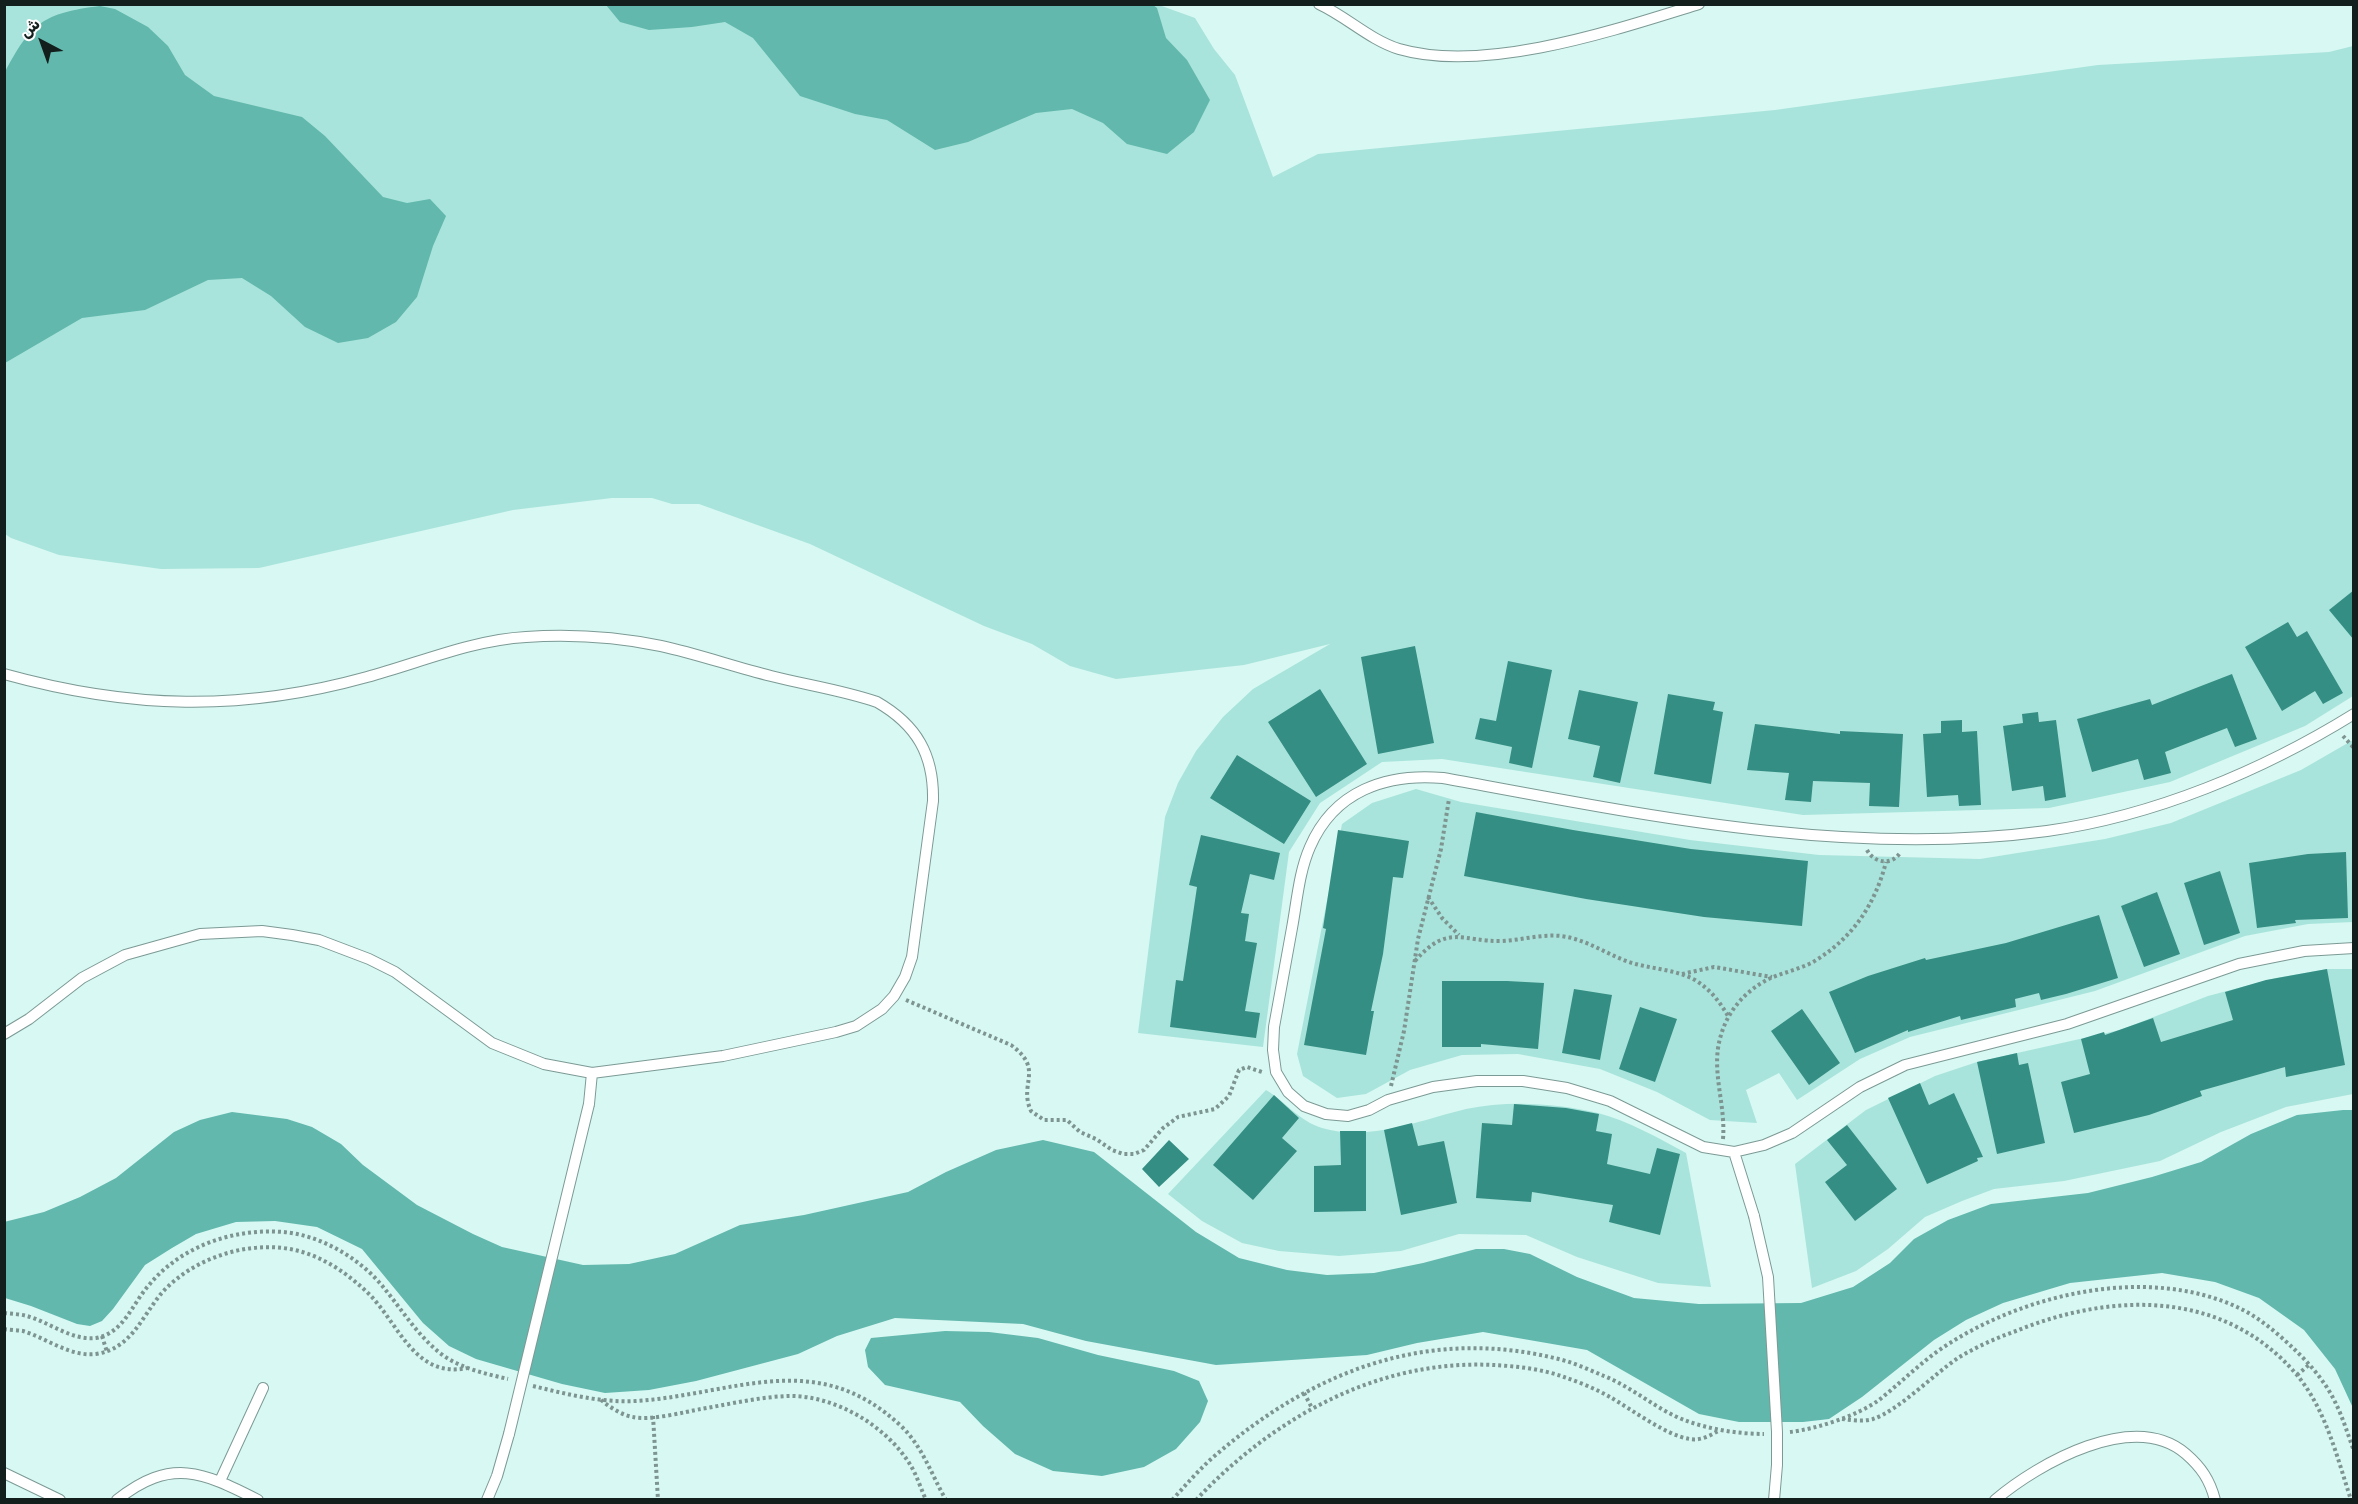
<!DOCTYPE html>
<html>
<head>
<meta charset="utf-8">
<style>
  body { margin:0 }
  #map { position:relative; width:2358px; height:1504px; overflow:hidden; background:#d8f8f3; font-family:Rubik,"Noto Naskh Arabic",sans-serif }
  canvas { display:block }
  .frame { position:absolute; inset:0; border:6px solid #131f1d; pointer-events:none }
  .north { position:absolute; left:12px; top:12px; width:60px; height:60px; -webkit-text-stroke:4px #fff; paint-order:stroke; rotate:319deg; font-size:16px; font-weight:700; line-height:24px; text-align:center; color:#131f1d }
  .north::after { content:''; display:block; margin:auto; width:21px; height:27px; background:#131f1d; clip-path:polygon(50% 0,100% 100%,50% 72%,0 100%) }
</style>
</head>
<body>
<div id="map">
<canvas width="2358" height="1504"></canvas>
<div class="frame"></div>
<div class="north">ش</div>
</div>
<script>
const ctx = document.querySelector('canvas').getContext('2d');
ctx.lineJoin = 'round';
function paint(path, color) {
  ctx.fillStyle = color;
  ctx.fill(path, 'evenodd');
}
function strokePath(path, color, width, dash) {
  ctx.strokeStyle = color;
  ctx.lineWidth = width;
  ctx.lineCap = dash ? 'butt' : 'round';
  ctx.setLineDash(dash || []);
  ctx.stroke(path);
}
paint(new Path2D(`
  M5 5H1159L1195 18 1214 49 1235 75 1273 177 1318 154 1775 110 2098 65 2329 52 2353 46V696L2305 726 2170 782 2049 808 1803 815 1442 759 1382 762 1320 803 1289 852 1263 1047 1138 1033 1165 817 1178 783 1196 751 1223 717 1253 689 1330 644 1244 665 1116 679 1070 666 1032 644 984 626 810 544 699 504H672L652 498H612L513 510 259 568 161 569 59 555 11 538 5 534Z
  M2353 740V922L2308 924 2245 936 2095 991 1910 1037 1860 1059 1797 1100 1779 1073 1746 1090 1757 1123 1710 1120 1657 1092 1600 1069 1518 1054 1462 1055 1410 1070 1366 1094 1337 1098 1303 1076 1297 1054 1342 824 1372 803 1416 789 1461 802 1690 840 1819 855 1980 859 2105 839 2171 823 2301 770Z
  M2327 969H2353V1094L2286 1107 2221 1132 2160 1161 2064 1181 1994 1189 1962 1201 1925 1217 1888 1249 1856 1271 1812 1288 1795 1164 1866 1110 1935 1076 1977 1062 2120 1030 2208 996 2276 978Z
  M1266 1090C1286 1102 1299 1121 1322 1128 1370 1142 1420 1120 1466 1109 1508 1100 1557 1103 1598 1113 1629 1121 1658 1138 1686 1153L1711 1287 1658 1283 1577 1257 1526 1235 1459 1234 1401 1251 1339 1256 1279 1251 1242 1243 1202 1221 1168 1194Z`), '#a8e4db');
paint(new Path2D(`
  M606 5H1153L1157 8 1166 38 1187 60 1210 100 1194 132 1167 154 1127 144 1103 123 1072 109 1036 113 968 142 935 150 887 120 855 114 800 96 753 38 725 22 692 27 649 30 620 22Z
  M100 6 115 9 148 27 168 46 185 75 214 96 302 117 325 136 383 197 407 203 430 199 446 216 433 246 417 297 396 322 368 338 338 343 305 327 271 296 242 278 208 280 145 310 82 318 5 363V72C31 23 43 13 100 6Z
  M2343 1110H2353V1408L2335 1369 2304 1330 2259 1298 2215 1282 2162 1273 2070 1283 2003 1303 1966 1320 1934 1340 1862 1397 1829 1419 1803 1422H1739L1699 1414 1587 1350 1483 1332 1417 1343 1367 1355 1216 1365 1086 1341 1023 1324 895 1318 837 1336 798 1354 696 1381 649 1390 605 1393 562 1384 476 1359 449 1346 423 1323 362 1249 317 1227 275 1221 236 1222 196 1234 172 1248 145 1265 113 1309 102 1321 90 1326 77 1324 31 1306 5 1298 4 1222 44 1212 80 1197 116 1178 174 1132 200 1120 232 1112 287 1119 312 1127 341 1144 363 1165 417 1205 473 1234 502 1247 583 1265 629 1264 675 1254 740 1225 804 1215 908 1192 946 1172 996 1150 1043 1140 1094 1152 1196 1232 1239 1258 1287 1270 1327 1275 1374 1273 1423 1263 1476 1249H1504L1530 1254 1577 1277 1634 1298 1699 1304 1801 1303 1853 1287 1890 1263 1914 1239 1948 1220 1991 1204 2088 1193 2152 1177 2201 1162 2251 1134 2297 1115Z
  M945 1331 989 1332 1038 1338 1098 1355 1174 1371 1199 1381 1208 1401 1200 1422 1176 1449 1144 1467 1102 1476 1053 1471 1015 1454 983 1426 960 1402 885 1385 868 1367 865 1350 871 1338Z`), '#62b8ad');
paint(new Path2D(`
  M2354 590V640L2329 610Z
  M2288 622 2297 637 2307 631 2343 693 2323 704 2315 691 2282 711 2245 647Z
  M1415 646 1434 743 1378 754 1361 657Z
  M1508 661 1552 670 1532 768 1509 763 1512 747 1475 739 1480 718 1496 721Z
  M2232 674 2257 739 2235 747 2227 728 2165 752 2171 773 2144 780 2138 759 2092 772 2077 719 2150 699 2152 705Z
  M1320 689 1367 764 1316 797 1268 722Z
  M1579 690 1638 702 1620 783 1593 777 1600 746 1568 739Z
  M1668 694 1715 702 1713 710 1723 712 1711 784 1654 774Z
  M2038 712 2039 722 2056 720 2066 797 2045 801 2043 786 2012 791 2003 726 2023 723 2022 714Z
  M1962 720V732L1977 731 1981 805 1959 806 1958 795 1927 797 1923 734 1941 733V721Z
  M1755 724 1840 734V731L1903 734 1899 807 1869 806 1870 783 1813 781 1811 802 1785 800 1789 773 1747 770Z
  M1237 755 1311 801 1284 844 1210 798Z
  M1476 812 1573 830 1691 849 1808 861 1802 926 1704 917 1586 899 1464 876Z
  M1338 830 1409 841 1403 878 1393 877 1383 954 1371 1011H1374L1366 1055 1304 1045 1326 929 1323 928Z
  M1201 835 1280 853 1274 880 1250 874 1241 913 1249 914 1245 941 1257 943 1245 1011 1260 1013 1256 1038 1170 1027 1176 980 1183 981 1197 887 1189 885Z
  M2346 852 2348 918 2295 920 2296 923 2257 928 2249 863 2308 854Z
  M2220 871 2240 933 2204 945 2184 883Z
  M2157 892 2180 954 2144 967 2121 906Z
  M2099 915 2118 978 2066 994 2041 1000 2039 993 2015 999 2016 1007 1961 1020 1960 1016 1908 1032V1030L1855 1053 1829 992 1868 976 1925 958 1926 960 2006 943Z
  M2327 969 2345 1065 2286 1077 2285 1067 2200 1091 2202 1096 2149 1115 2074 1133 2061 1082 2090 1074 2081 1039 2104 1032 2105 1035 2153 1018 2161 1042 2233 1020 2225 992 2266 980Z
  M1442 981H1507L1544 983 1538 1049 1481 1044V1047H1442Z
  M1574 989 1612 995 1600 1060 1562 1053Z
  M1640 1007 1677 1019 1655 1082 1619 1069Z
  M1802 1009 1840 1063 1809 1085 1771 1031Z
  M2017 1053 2019 1065 2028 1063 2045 1143 1997 1154 1977 1062Z
  M1920 1083 1929 1105 1954 1093 1983 1157 1977 1158 1978 1161 1927 1184 1888 1098Z
  M1274 1095 1299 1118 1282 1138 1297 1151 1253 1200 1213 1165Z
  M1514 1104 1566 1108 1599 1114 1596 1131 1612 1134 1607 1164 1650 1174 1657 1148 1680 1154 1660 1235 1609 1222 1613 1205 1532 1192 1531 1202 1476 1198 1482 1123 1512 1125Z
  M1412 1123 1418 1146 1444 1141 1457 1203 1401 1215 1384 1130Z
  M1847 1125 1897 1189 1855 1221 1825 1182 1847 1165 1827 1140Z
  M1340 1131H1366V1211L1314 1212V1166L1341 1165Z
  M1169 1140 1189 1159 1159 1187 1142 1169Z`), '#358e84');
const lane = new Path2D(`
  M1319 4C1347 17 1370 40 1399 49 1485 74 1615 30 1699 4
  M4 674C130 709 241 712 367 677 419 663 472 640 526 637 570 634 617 637 661 646 698 654 734 667 771 676 806 685 842 690 877 702 917 725 934 755 933 801L912 957 905 977 894 996 882 1009 856 1026 836 1032 723 1056 592 1073 544 1064 492 1043 395 972 369 959 319 940 292 935 262 931 200 934 125 955 82 978 29 1019 4 1034
  M2354 714C2262 771 2154 816 2047 831 1845 858 1640 814 1443 778 1386 773 1334 791 1310 847 1299 872 1297 901 1292 928 1286 961 1280 994 1274 1027L1273 1050 1276 1072 1288 1092 1304 1106 1326 1114 1348 1116 1369 1110 1388 1100 1433 1087 1477 1081H1523L1567 1088 1610 1101 1703 1147 1734 1152 1764 1145 1792 1133 1860 1087 1905 1065 2067 1024 2239 964 2304 951 2354 948
  M589 1104 592 1073
  M1734 1152 1754 1216
  M4 1473 60 1500
  M220 1481 263 1388
  M117 1500C171 1457 203 1472 258 1500
  M487 1500 497 1476 509 1434
  M1995 1500C2039 1463 2134 1409 2186 1454 2201 1467 2210 1480 2215 1500`);
strokePath(lane, '#7c9a95', 12);
strokePath(new Path2D(`
  M2343 736 2354 748
  M1867 850C1874 863 1891 866 1900 853
  M1428 897 1442 918 1459 935
  M1415 961C1448 923 1462 942 1502 941 1522 940 1541 934 1561 936 1586 939 1606 954 1629 962 1650 969 1675 969 1695 980 1710 989 1720 1002 1728 1016
  M1682 974 1714 967 1772 977
  M906 1000 1011 1045C1045 1070 1018 1083 1031 1111L1044 1120H1067L1080 1132 1096 1139 1112 1150 1123 1154H1134L1144 1150 1163 1128 1178 1117 1215 1109 1229 1096 1239 1070 1247 1067 1262 1072
  M1391 1086 1404 1031 1418 939 1441 849 1449 799
  M1723 1139C1726 1103 1710 1070 1721 1035 1728 1010 1747 989 1771 978 1785 972 1800 969 1813 962 1852 939 1875 905 1886 862
  M4 1313C12 1314 20 1314 27 1316 49 1322 72 1341 96 1338 124 1333 132 1304 149 1285 181 1246 234 1228 283 1232 321 1235 361 1259 384 1288 403 1311 419 1338 444 1356 463 1369 487 1374 508 1379
  M4 1329C10 1330 17 1330 23 1331 46 1338 70 1357 96 1354 130 1349 141 1319 160 1295 189 1261 239 1243 283 1248 317 1252 345 1271 369 1294 399 1324 415 1379 467 1368
  M102 1336 107 1352
  M2297 1375 2310 1364
  M533 1386C566 1394 601 1403 636 1401 733 1395 816 1346 901 1426 923 1447 931 1474 946 1500
  M1304 1393 1312 1408
  M601 1400C610 1407 621 1415 633 1417 649 1421 685 1412 701 1409 730 1404 759 1397 788 1396 835 1395 887 1426 911 1466 917 1476 921 1489 926 1500
  M653 1416 658 1500
  M1842 1419C1852 1420 1863 1422 1873 1419 1898 1411 1934 1374 1958 1358 1976 1347 1996 1338 2016 1331 2112 1292 2224 1289 2297 1375 2326 1410 2337 1457 2351 1500
  M1790 1432C1816 1429 1857 1416 1879 1400 1903 1381 1924 1359 1950 1343 2029 1293 2148 1266 2237 1307 2257 1316 2276 1332 2292 1347 2309 1363 2326 1382 2336 1404 2343 1418 2348 1435 2354 1451
  M1172 1500C1185 1486 1197 1472 1210 1460 1312 1370 1431 1324 1566 1361 1579 1365 1592 1371 1604 1376 1632 1387 1656 1409 1684 1420 1708 1429 1738 1434 1764 1434
  M1196 1500C1273 1418 1378 1359 1493 1365 1516 1366 1542 1369 1564 1377 1579 1382 1596 1389 1610 1397 1631 1409 1667 1436 1690 1439 1701 1441 1711 1435 1720 1430`), '#7d9490', 4, [3, 3]);
strokePath(lane, '#fff', 10);
const laneBridge = new Path2D(`
  M1754 1216 1768 1277 1777 1432V1465L1774 1500
  M509 1434 589 1104`);
strokePath(laneBridge, '#7c9a95', 12, []);
strokePath(laneBridge, '#fff', 10);
</script>
</body>
</html>
